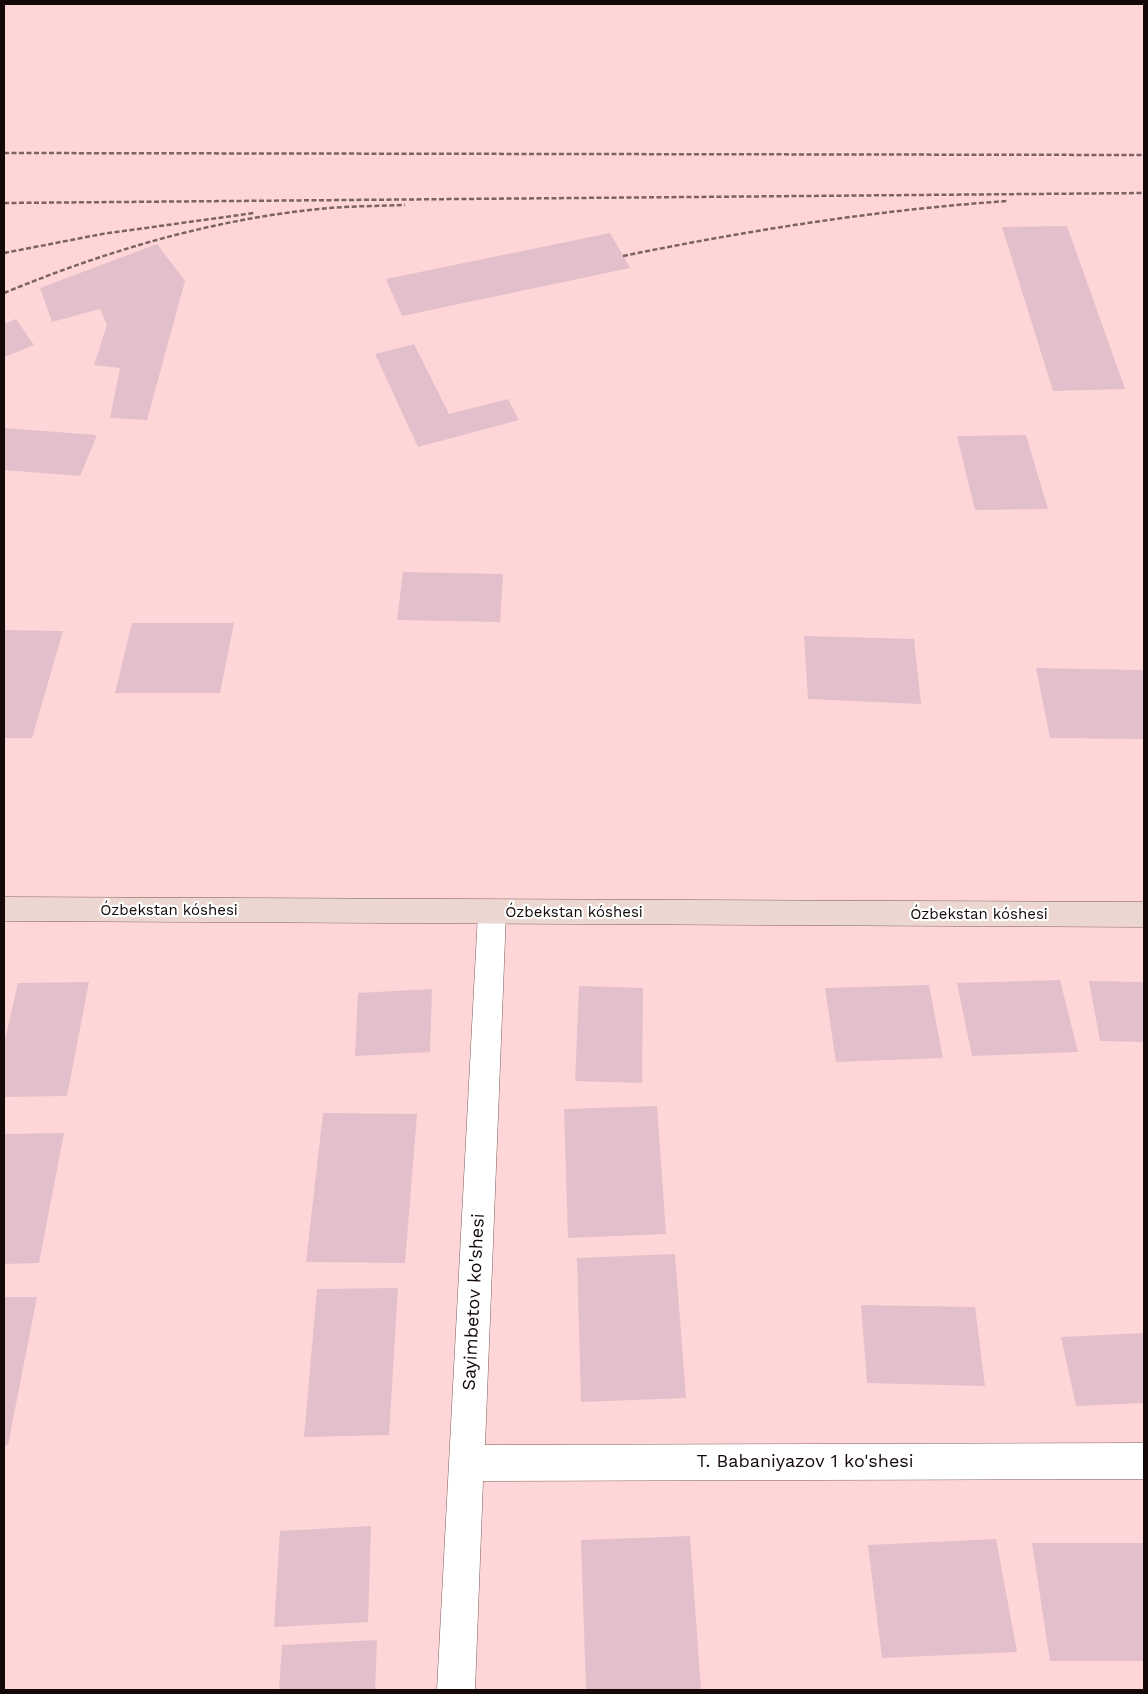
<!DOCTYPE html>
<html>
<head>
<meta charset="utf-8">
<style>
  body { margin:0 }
  #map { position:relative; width:1148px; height:1694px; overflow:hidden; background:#fed6d7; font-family:"Work Sans",sans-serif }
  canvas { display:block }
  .frame { position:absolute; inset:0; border:5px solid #140809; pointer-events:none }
</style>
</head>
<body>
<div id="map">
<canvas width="1148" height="1694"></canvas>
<div class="frame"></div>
</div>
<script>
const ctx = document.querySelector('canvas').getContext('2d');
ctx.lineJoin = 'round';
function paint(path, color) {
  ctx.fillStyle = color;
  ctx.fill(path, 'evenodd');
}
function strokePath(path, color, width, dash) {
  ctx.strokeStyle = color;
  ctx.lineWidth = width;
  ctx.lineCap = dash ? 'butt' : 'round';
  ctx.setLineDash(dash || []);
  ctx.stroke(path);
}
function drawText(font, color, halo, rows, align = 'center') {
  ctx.font = font + ' "Work Sans",sans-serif';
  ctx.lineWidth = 4.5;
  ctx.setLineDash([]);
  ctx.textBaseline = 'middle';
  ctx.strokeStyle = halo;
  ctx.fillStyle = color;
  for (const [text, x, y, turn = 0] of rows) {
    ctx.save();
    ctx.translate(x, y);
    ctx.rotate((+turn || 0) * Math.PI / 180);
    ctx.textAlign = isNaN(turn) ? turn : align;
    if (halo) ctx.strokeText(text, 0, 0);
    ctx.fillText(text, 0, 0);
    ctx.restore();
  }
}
paint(new Path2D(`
  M1067 226 1125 389 1053 391 1002 227Z
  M610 233 630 268 402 316 386 279Z
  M157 244 185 281 147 420 110 418 120 368 94 365 107 325 100 309 52 322 40 288Z
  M16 319 34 345 4 357V324Z
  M414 344 449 414 508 399 519 420 418 447 375 354Z
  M4 428 97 435 80 476 4 470Z
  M1026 435 1048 509 975 510 957 436Z
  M403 572 503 574 500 622 397 620Z
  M132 623H234L220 693H115Z
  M4 630 63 631 32 738H4Z
  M804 636 914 639 921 704 808 699Z
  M1036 668 1144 670V739L1050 738Z
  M1060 980 1078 1052 972 1056 957 983Z
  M1089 981 1144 982V1042L1100 1041Z
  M89 982 67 1096 4 1097V1044L18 983Z
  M929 985 943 1058 836 1062 825 988Z
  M579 986 643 988 642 1083 575 1081Z
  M432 989 430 1052 355 1056 358 993Z
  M657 1106 666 1234 568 1238 564 1109Z
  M323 1113 417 1114 405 1263 306 1262Z
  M64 1133 39 1263 4 1264V1134Z
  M675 1254 686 1398 581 1402 577 1258Z
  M398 1288 389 1435 304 1437 317 1289Z
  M4 1297H37L8 1445H4Z
  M861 1305 975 1307 985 1386 867 1383Z
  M1144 1333V1403L1076 1406 1061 1337Z
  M371 1526 368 1622 274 1627 280 1531Z
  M690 1536 701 1690H586L581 1540Z
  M996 1539 1017 1652 882 1658 868 1545Z
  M1032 1543H1144V1661H1050Z
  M377 1640 375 1690H279L282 1645Z`), '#e3bfcc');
const street = new Path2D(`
  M492 900 502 904 506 913 485 1445 1144 1443V1479L483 1481 475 1690H437L478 913 482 904Z`);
const secondary = new Path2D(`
  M4 897 1144 902V927L4 921Z`);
strokePath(street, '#7e5c5d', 1);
strokePath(secondary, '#7e5c5d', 1);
paint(street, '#fff');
paint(secondary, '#ecd6d0');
strokePath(new Path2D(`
  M4 153 1144 155
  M4 203 1144 193
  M4 253 102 234 254 213
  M623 256C750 230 877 210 1007 201
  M4 293C108 250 217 218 329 208 354 206 380 206 405 205`), '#7b6364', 2.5, [5, 2.5]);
drawText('15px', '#140809', '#fff', [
  ["Ózbekstan kóshesi",169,911],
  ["Ózbekstan kóshesi",574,913],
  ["Ózbekstan kóshesi",979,915]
]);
drawText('18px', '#140809', '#fff', [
  ["Sayimbetov ko'shesi",474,1302,-87],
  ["T. Babaniyazov 1 ko'shesi",805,1462]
]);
</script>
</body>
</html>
